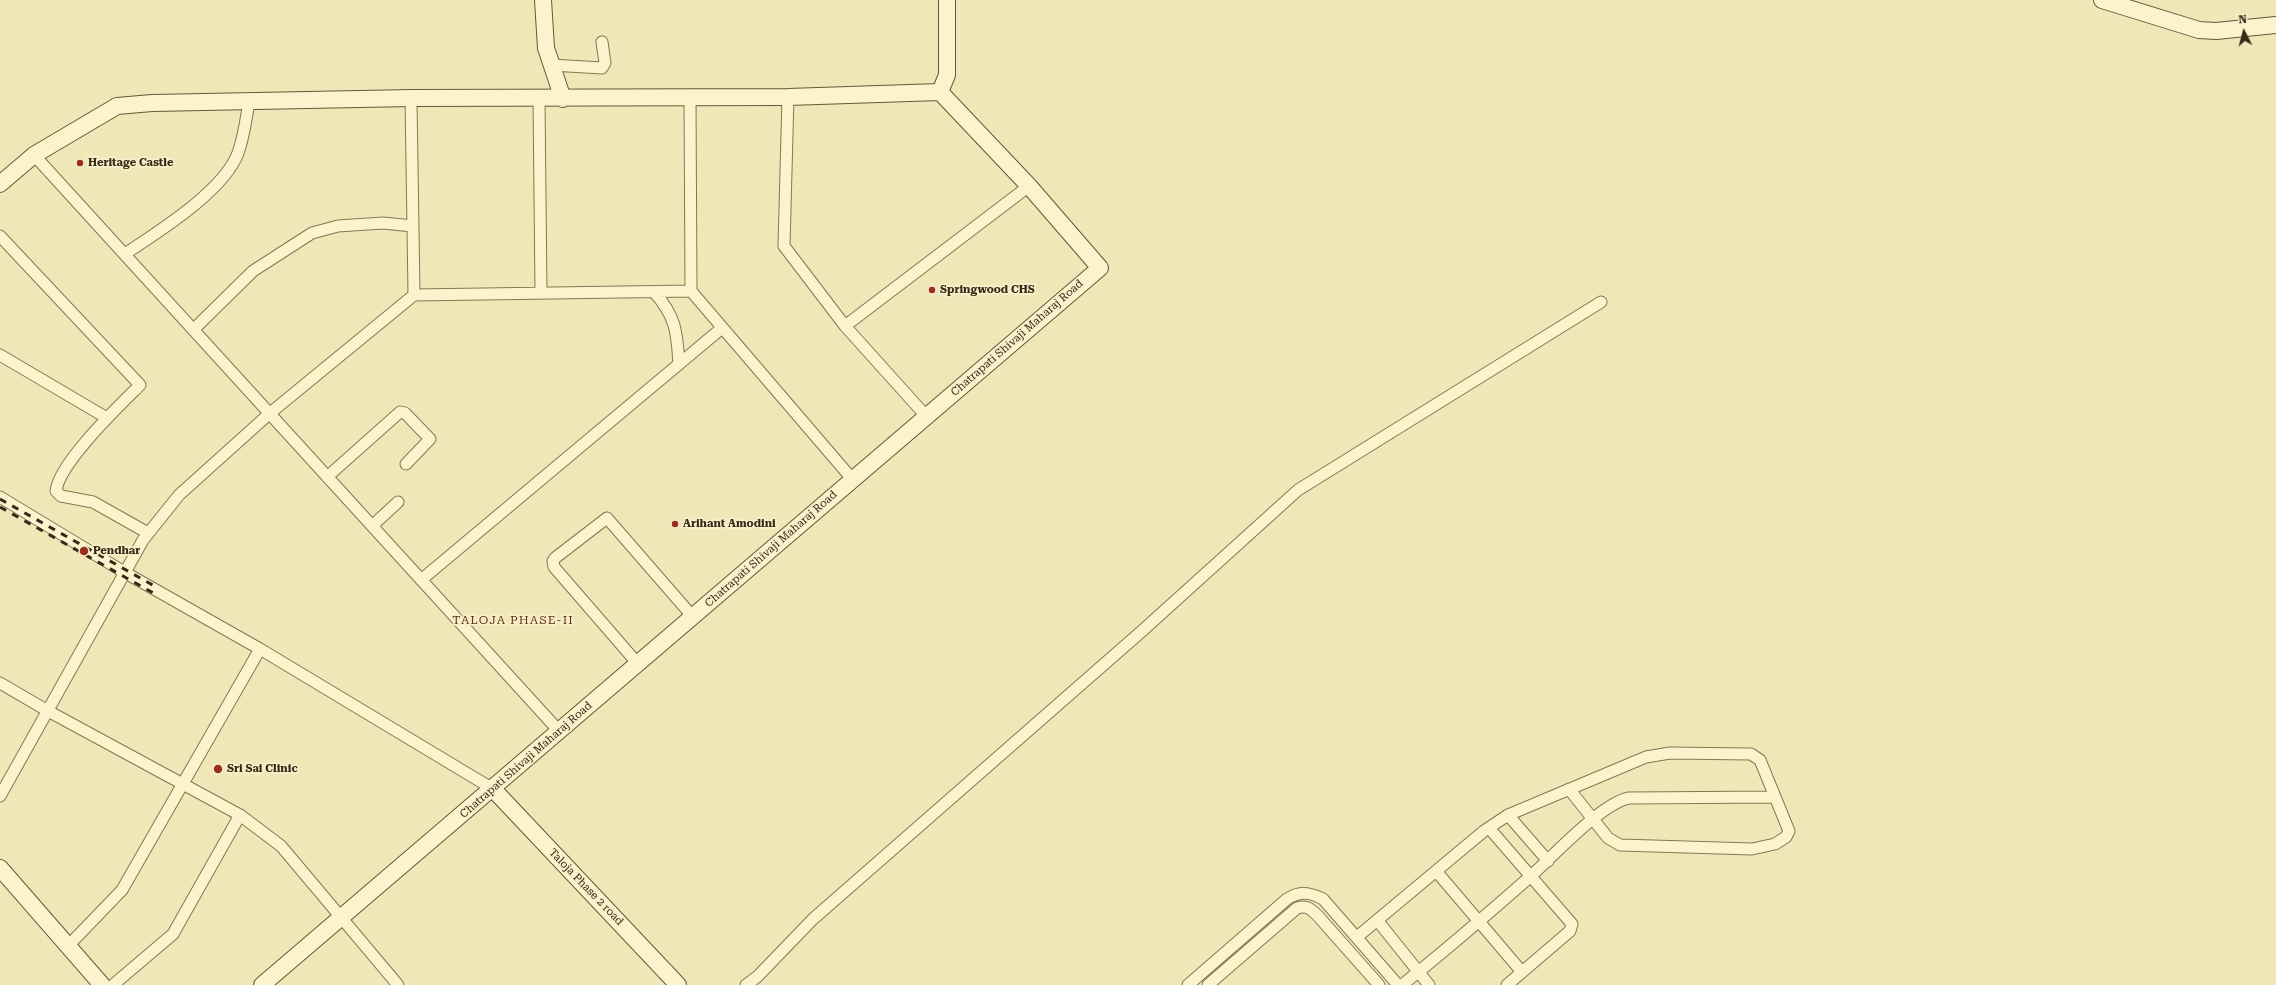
<!DOCTYPE html>
<html>
<head>
<meta charset="utf-8">
<style>
  body { margin:0 }
  #map { position:relative; width:2276px; height:985px; overflow:hidden; background:#f0e7b9; font-family:"Roboto Serif",serif }
  canvas { display:block }
  .north { position:absolute; left:2224px; top:12px; width:40px; height:40px; -webkit-text-stroke:3px #f7f0c9; paint-order:stroke; rotate:354deg; font-size:11px; font-weight:700; line-height:16px; text-align:center; color:#352a19 }
  .north::after { content:''; display:block; margin:auto; width:14px; height:18px; background:#352a19; clip-path:polygon(50% 0,100% 100%,50% 72%,0 100%) }
</style>
</head>
<body>
<div id="map">
<canvas width="2276" height="985"></canvas>
<div class="north">N</div>
</div>
<script>
const ctx = document.querySelector('canvas').getContext('2d');
ctx.lineJoin = 'round';
function strokePath(path, color, width, dash) {
  ctx.strokeStyle = color;
  ctx.lineWidth = width;
  ctx.lineCap = dash ? 'butt' : 'round';
  ctx.setLineDash(dash || []);
  ctx.stroke(path);
}
function drawText(font, color, halo, rows, align = 'center') {
  ctx.font = font + ' "Roboto Serif",serif';
  ctx.lineWidth = 3.5;
  ctx.setLineDash([]);
  ctx.textBaseline = 'middle';
  ctx.strokeStyle = halo;
  ctx.fillStyle = color;
  for (const [text, x, y, turn = 0] of rows) {
    ctx.save();
    ctx.translate(x, y);
    ctx.rotate((+turn || 0) * Math.PI / 180);
    ctx.textAlign = isNaN(turn) ? turn : align;
    if (halo) ctx.strokeText(text, 0, 0);
    ctx.fillText(text, 0, 0);
    ctx.restore();
  }
}
const street = new Path2D(`
  M551 65 602 68 605 63 602 42
  M690 97 691 291
  M788 97 784 246 845 326 926 416
  M411 98 414 295
  M539 99 541 293
  M34 155 559 731
  M0 236 140 385C119 406 59 463 56 491L61 496 93 502 148 533
  M125 254C159 231 224 191 238 153 244 137 246 119 249 102
  M654 292C676 316 677 333 679 364
  M845 326 1029 186
  M193 330 253 271 312 233 338 226 383 223 413 226
  M0 355 107 418
  M327 477 400 412 405 413 430 439 406 464
  M0 497 124 572 260 649 493 789
  M372 526 398 502
  M421 580 722 328
  M638 664 554 567 553 561 555 558 607 518 693 617
  M0 683 48 711 240 815 281 846 398 985
  M0 796 143 540 179 495 269 414 414 295 691 291 853 480
  M1508 815 1548 861
  M1489 828 1572 924 1570 931 1507 985
  M1436 871 1522 972
  M1377 920 1429 985
  M1357 937 1484 831 1508 815 1646 757 1670 753 1751 754 1760 760 1789 831 1786 837 1775 844 1752 849 1620 845 1608 838 1569 789
  M68 946 122 890 260 649
  M113 985 173 934 240 815
  M746 985 757 977 813 919 1142 631 1298 490 1601 302
  M1188 985 1287 899C1300 891 1309 892 1323 899L1398 985
  M1208 985 1297 908C1307 905 1311 909 1318 916L1379 985
  M1402 985C1446 950 1490 912 1532 875 1554 855 1602 803 1629 798L1775 797`);
const secondary = new Path2D(`
  M543 0 546 48 563 99
  M2102 0 2199 30 2216 31 2276 25
  M940 92 947 75V0
  M0 184 34 155 117 106 152 103 411 98 788 97 940 92
  M493 789 678 985
  M0 868 102 985
  M262 985 1100 268 1029 186 940 92`);
strokePath(street, '#877553', 13);
strokePath(secondary, '#685637', 18);
strokePath(street, '#fbf3cc', 11);
strokePath(secondary, '#fbf3cc', 16);
strokePath(new Path2D(`
  M0 499 158 588
  M0 507 155 594`), '#352a19', 3, [7, 7]);
for (const [x, y, r, color] of [
  [80,163,4,"#992e20"],
  [932,290,4,"#992e20"],
  [675,524,4,"#992e20"],
  [84,551,5,"#992e20"],
  [218,769,5,"#992e20"]
]) {
  const dot = new Path2D();
  dot.arc(x, y, r, 0, 2 * Math.PI);
  ctx.fillStyle = color;
  ctx.fill(dot);
  strokePath(dot, '#f7f0c9', 1.5);
}
drawText('bold 11px', '#352a19', '#f7f0c9', [
  ["Heritage Castle",88,163],
  ["Springwood CHS",940,290],
  ["Arihant Amodini",683,524],
  ["Pendhar",93,551],
  ["Sri Sai Clinic",227,769]
], 'left');
drawText('11px', '#352a19', '#f7f0c9', [
  ["Chatrapati Shivaji Maharaj Road",1017,338,-41],
  ["Chatrapati Shivaji Maharaj Road",771,549,-41],
  ["Chatrapati Shivaji Maharaj Road",526,760,-41],
  ["Taloja Phase 2 road",586,887,46]
]);
ctx.letterSpacing = '1px';
drawText('12px', '#643016', '#f7f0c9', [
  ["TALOJA PHASE-II",513,620]
]);
ctx.letterSpacing = '0px';
</script>
</body>
</html>
